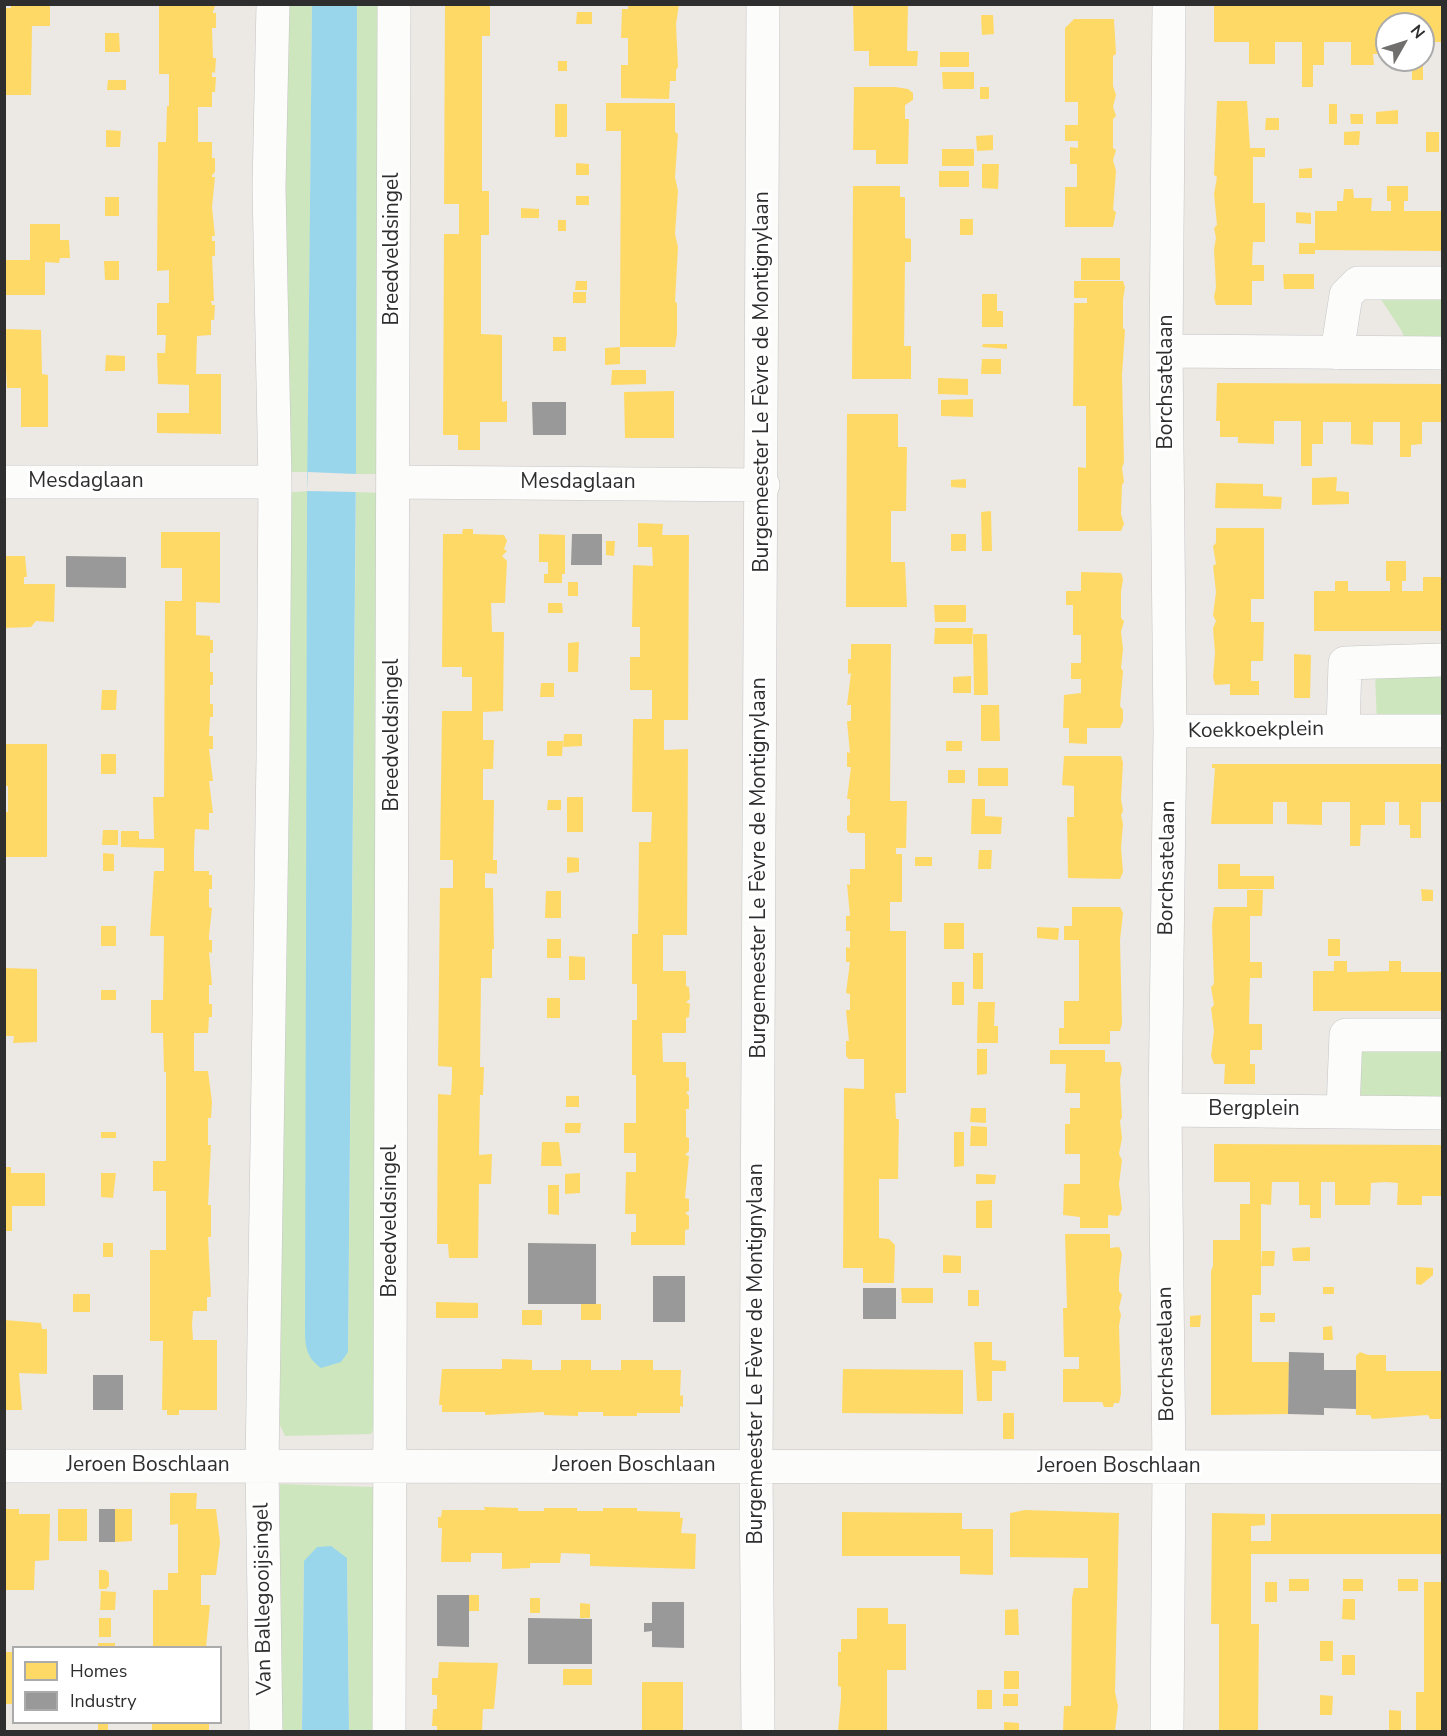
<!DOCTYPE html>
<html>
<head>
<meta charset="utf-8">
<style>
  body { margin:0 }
  #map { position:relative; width:1447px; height:1736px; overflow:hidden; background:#ece8e4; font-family:"Nunito Sans",sans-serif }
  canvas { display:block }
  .frame { position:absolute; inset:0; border:6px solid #2e2e2e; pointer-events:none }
  .legend { position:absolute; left:12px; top:1646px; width:210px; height:78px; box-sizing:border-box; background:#fff; border:2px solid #ababab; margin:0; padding:8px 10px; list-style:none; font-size:18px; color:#2e2e2e }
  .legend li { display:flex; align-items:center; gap:12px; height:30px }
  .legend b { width:30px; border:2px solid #ababab }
  .north { position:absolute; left:1375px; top:12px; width:60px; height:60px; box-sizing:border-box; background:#fff; border:2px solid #ababab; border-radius:50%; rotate:51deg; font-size:16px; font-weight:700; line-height:24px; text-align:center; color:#2e2e2e }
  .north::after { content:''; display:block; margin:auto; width:21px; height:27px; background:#706f6e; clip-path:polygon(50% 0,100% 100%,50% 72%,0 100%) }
</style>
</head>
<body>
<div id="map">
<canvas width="1447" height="1736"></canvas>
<div class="frame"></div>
<ul class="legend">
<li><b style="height:16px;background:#ffd966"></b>Homes</li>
<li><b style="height:16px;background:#999"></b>Industry</li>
</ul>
<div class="north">N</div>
</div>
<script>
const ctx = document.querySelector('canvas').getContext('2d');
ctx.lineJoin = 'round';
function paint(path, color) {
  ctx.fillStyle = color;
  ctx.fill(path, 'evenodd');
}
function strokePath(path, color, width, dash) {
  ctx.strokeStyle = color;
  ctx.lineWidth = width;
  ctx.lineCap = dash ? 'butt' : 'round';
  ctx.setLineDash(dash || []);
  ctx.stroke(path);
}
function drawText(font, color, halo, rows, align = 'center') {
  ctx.font = font + ' "Nunito Sans",sans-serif';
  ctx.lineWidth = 6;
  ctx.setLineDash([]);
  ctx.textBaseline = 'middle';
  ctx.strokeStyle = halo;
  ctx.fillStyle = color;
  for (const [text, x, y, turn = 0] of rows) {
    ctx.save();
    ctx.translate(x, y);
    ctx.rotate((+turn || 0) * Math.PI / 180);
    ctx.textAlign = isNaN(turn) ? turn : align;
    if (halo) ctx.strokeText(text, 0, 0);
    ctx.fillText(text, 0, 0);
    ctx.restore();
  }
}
paint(new Path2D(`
  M286 5H312L308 472H284Z
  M357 5H381L377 474H356Z
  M1375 290 1442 291V344L1407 343 1401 330Z
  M307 491 348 1352 356 492 381 493 376 1424 371 1434 285 1436 279 1423 283 493Z
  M1375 672H1442V725L1377 724Z
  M1357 1043 1442 1046V1103L1355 1100Z
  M280 1484 373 1487V1731H349L347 1558 304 1561 302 1731 278 1732Z`), '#cee6be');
paint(new Path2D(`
  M357 4 356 466 348 1352 341 1362 321 1368C306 1357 305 1346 305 1328L307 502 312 5Z
  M331 1546 347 1558 349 1731H302L304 1561 317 1547Z`), '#99d6ec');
paint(new Path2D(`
  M308 472 356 474V492L307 491Z`), '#ece8e4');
paint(new Path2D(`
  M11 4H50V26H32L31 95H4V8H11Z
  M159 4H216L213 11V13H216V28H212L213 58H216L215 73 212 72V77H216L215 92H212V107H198V142H212V158H215V172L212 175V177H215L212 207 215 236H212V241H215V256H212L214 301H211L212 305H215L214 320H211V335L197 336 196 374H221V434L157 433V413H189V385L158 384 157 353H165L166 335H157V303H169V270L157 271 158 142H166L167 106H169V74H159Z
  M445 4H490V36H482V191H489V235H481V334L502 335V402L507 401V422H480V450H458V435H443L444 234H459V204H444Z
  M628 4H679L676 24 678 67 676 70V81H670L669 99 621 98V65H628V38H621L622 9H628Z
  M853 4H908L907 51H918L917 66H869V51H854Z
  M1214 4H1442V42H1423V24H1387V54H1373L1374 65H1351V42H1324V65H1313V87H1302V42H1275V64H1249V42H1214Z
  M577 12H592V24H576Z
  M981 15H993L994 34 982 35Z
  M1074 19H1114L1116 54 1113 56V86L1116 95 1113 107 1116 116 1113 119V148L1116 150 1113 160 1116 171 1113 210 1116 212 1113 227H1065V187H1077V164H1070V147L1078 148V141H1065V125H1078V102H1065V28Z
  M105 33H119L120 52H105Z
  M940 52H969V67H940Z
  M1401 60H1423V80H1412V65H1401Z
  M558 61H567V71H558Z
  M942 72H974V89H943Z
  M108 80H126V90H107Z
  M854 87H895L908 89 913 93V100L905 105V119H909L908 164H876V150H853Z
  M980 87H989V99H980Z
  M1217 101H1247L1250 148H1265V157H1253V203H1265V242H1253L1252 265H1264V281H1252V305H1216L1214 297 1216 287 1214 249 1216 238 1214 228 1217 225 1214 194 1217 177 1214 175Z
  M606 103H675V132L678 134 675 177 678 191 675 234 678 247 675 301 677 304V334L675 347H620V364L605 365V348L620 347V318L621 131H606Z
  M555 104H567V137H555Z
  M1329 104H1337V124H1329Z
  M1398 110V124H1376V112Z
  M1350 114H1363V124H1351Z
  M1266 118H1279V130H1265Z
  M106 130 121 131 120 147H106Z
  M1360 131 1359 145H1344V132Z
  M1426 132H1439V152H1426Z
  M993 135V150L977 151 976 136Z
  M942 149H974V166H942Z
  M576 163 589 164V175H576Z
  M982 164H999L998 189 982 188Z
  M1312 168V178H1299V169Z
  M939 171H969V187H939Z
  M853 186H900V197H905V238L911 239V262H905L904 346H911V379H852Z
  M1387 186H1408V201H1404V211H1442V251L1315 250V254H1299V243H1315V211H1337V201H1343L1344 189H1353L1354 198H1372L1371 211H1391V201H1387Z
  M576 196H589V205H576Z
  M105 197H119V216H105Z
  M521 208 539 209V218H521Z
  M1296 212 1311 213V224L1296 223Z
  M960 219H973V235H960Z
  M558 220H566V231H558Z
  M30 224H60V240H69L70 258H60L59 263 45 262V295H4V260H30Z
  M1081 258H1120V280H1081Z
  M104 261H119V280H105Z
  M1283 274H1314V289H1284Z
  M576 281H587V290H575Z
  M1074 281H1123L1125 287 1123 300V328L1125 330 1122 375 1124 462 1122 468 1124 482 1122 485 1121 514 1124 524 1121 531H1078V467L1086 468V406H1073L1074 303H1087V298H1074Z
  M573 292H586V303H573Z
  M982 294H997V311H1003V327H982Z
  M4 329 41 330 42 374 48 375V427H21V388H7Z
  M553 337H566V351H553Z
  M983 344H1007V349L982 347Z
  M106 355 125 356V371H105Z
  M982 359H1001V374H981Z
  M612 370H646V384L611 385Z
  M938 378 968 379V395L938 394Z
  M1217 383 1442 384V422H1422V444L1411 445V457H1400V422H1373V445L1351 444V422H1323V444H1312V466H1301V421H1274V444L1238 443V437H1220V421H1216Z
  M674 391V438H625L624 392Z
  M973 399V417L941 416V400Z
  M847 414H898V447H907L906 511H891V562H905L907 607H846Z
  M1337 477 1336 491 1349 492V504L1312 505V478Z
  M966 479V488L951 487V480Z
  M1216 483 1263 484V496L1282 497 1281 509 1215 508Z
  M991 511 992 551H982L981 512Z
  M638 523 663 524 662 535H689L688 720H664V750L688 749 687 935H663V971H686V986L689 987 690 999 686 1002 690 1004 689 1017 686 1018V1033H662L663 1062H686V1077L689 1078V1091L686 1092 689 1096V1109H686V1137L689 1138V1151L685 1155 689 1156 685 1198 689 1199V1211L685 1213 689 1216V1229L685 1230V1245H631V1232H636V1214H625L626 1172H636V1153H624V1123H636V1075H632V1020H637V984H632V934H638L639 842H651L652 812H632L633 719H652V690H630V657H640V627H632L633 565 653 566 652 547H638Z
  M1216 528H1264V599H1251V622H1264L1263 661H1251V681H1259V695H1230V684L1215 685 1213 677 1215 653 1213 628 1216 621 1213 615 1216 592 1213 566 1216 564 1213 546 1216 543Z
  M463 529H473V534L504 535 507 541 504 549 507 551 502 556 507 561 505 603H491L492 632H504L503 711 483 712V740H494L493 769H483V800H494L493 860H497V874L485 873V888H493L494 949H492V978H481L480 1067H484L483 1095H480L479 1155 492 1154 491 1184H479L478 1258H449L448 1244H437L438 1094 451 1095 452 1080V1067L438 1066 440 888H453V860H440L442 711H472V677H462V667H442L443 534H462Z
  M161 532H220V603L196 602V635L210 636V640H213V653H210V672H213V685H210V704H213V717H210L209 736H213V749H209L213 781H209L213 813H209V830L195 829 194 851V871H209V875H212V889H209V907L212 908 209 936V940H212V953L209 952 212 985H209V1004H212V1017H209L208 1033H194V1071H208L212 1102 211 1118H208V1145H211L208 1205H211V1237H208L211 1297H207V1311H193L192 1325 193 1340H217V1410H179V1415H167V1410H162L163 1341H150V1250H166V1191H153V1161H166V1072H164L163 1033H151V1000H163L164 936H150L154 871H164V848L121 847V831H139V839H154L153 797H164L165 601H182V568H161Z
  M539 534 565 535V574H562V583H544V574H548V562H539Z
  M951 534H966V551H951Z
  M606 541H615L614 556 606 555Z
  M4 556H25L27 577H24V584H55L54 622 36 621 31 627 4 628Z
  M1386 561H1406V581H1402V591H1423V577H1442V631H1314V591H1335V581H1348V591H1390V581H1386Z
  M1081 572 1121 573 1123 579 1121 592V618L1124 621 1121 632 1123 649 1121 668 1123 671 1120 706 1123 710V721L1120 728H1087V744L1069 743V728H1063L1064 695 1081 693V679H1071V663H1081V635H1073V605H1066V591H1081Z
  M568 582H578V596H568Z
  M548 603H562L563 613H548Z
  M934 605H966V622H935Z
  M935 628H973L972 644H934Z
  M973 634H987L988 695H974Z
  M579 642 578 672H568V643Z
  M851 644H891L890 801H907L906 848H896V854H902V902H890V931H906V1093H895L896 1119H899L898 1179H879V1238L889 1239 895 1245 894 1283H863V1268H843L844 1088 864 1089V1059H849L846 1056V1041H849L846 1010H850V994L846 993 850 962H846V947L850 948V931H846V916H850L847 884 850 885V869H865V833H850L847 830V816L850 815V799H847L851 767H847V752L850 753 847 721H851V705H847L851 673 848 674V659H851Z
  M1294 654 1311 655 1310 698H1294Z
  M971 676V693H953V677Z
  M541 683H554V697H540Z
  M102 690H117L116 710H101Z
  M981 705H999L1000 741H981Z
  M564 734H582V746L563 747Z
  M547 741H563L562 756H547Z
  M946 741H962V751H946Z
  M4 744H47V857H4V812H8V786H4Z
  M101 754H116V774H101Z
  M1064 756H1121L1123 763 1121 799 1123 811 1121 815 1123 824 1121 848 1123 872 1120 879 1068 878 1067 817H1074V786L1062 785Z
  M1212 764H1442V802H1421V838H1410V825H1399V802H1385V825H1361L1360 846H1350V802H1322V825L1287 824V802H1273V824H1211L1215 768H1212Z
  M978 768H1008V786H978Z
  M948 770H965V783H948Z
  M567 797H583V832H567Z
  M972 799H985V816L1002 817 1001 834H971Z
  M548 800H561V810H547Z
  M103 830H118V845H102Z
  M979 850H992L991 869H978Z
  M103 853 114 854V871H103Z
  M567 857 579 858V872L567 873Z
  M915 857H932V866H915Z
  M1218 864H1240V876H1274V889H1218Z
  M1421 889 1433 890V901H1422Z
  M1247 890H1263L1262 916H1250V962H1262V978H1250L1249 1024H1262V1050H1250V1064H1255V1084H1224L1225 1064H1214L1211 1056 1214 1031 1211 1008 1214 1005 1211 987 1214 984 1212 925 1214 907H1247Z
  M546 891H561V918H545Z
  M1072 907H1120L1123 913 1120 940 1122 1024 1120 1031H1110V1044H1059V1028H1064V1001H1079V940H1064V926H1072Z
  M944 923H964V949H944Z
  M101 926H116V946H101Z
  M1037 927 1059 928 1058 940 1037 938Z
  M547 939H561V958H547Z
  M1328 939H1340V956H1328Z
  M973 953H983V989H973Z
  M569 956 585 957V980H569Z
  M1334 961H1347V972L1389 971V961H1401V972H1442V1011H1313V971H1334Z
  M4 968 37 969V1042L13 1043 14 1036H4Z
  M952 982H964V1005H952Z
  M101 990H116V1000H101Z
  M547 998H560V1018H547Z
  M978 1002H995L994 1026H998V1043H977Z
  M977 1049H987V1074L977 1075Z
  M1050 1050H1105V1062H1120L1122 1069 1120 1080 1122 1117 1120 1121 1122 1138 1119 1154 1122 1160 1119 1184 1122 1209 1119 1216 1108 1215V1228H1080V1217L1063 1215 1064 1184H1080V1154H1065V1124H1070V1108H1080V1093H1065L1066 1064H1050Z
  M566 1096H579V1107H566Z
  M971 1108H986V1123L970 1122Z
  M565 1123H581L580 1133H565Z
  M971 1126 987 1127V1146H970Z
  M101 1132H116V1138H101Z
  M954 1132H964V1166L954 1167Z
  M542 1142H559L562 1166H541Z
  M1214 1144 1442 1145V1196H1422V1205H1397L1398 1183 1385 1182 1371 1183 1370 1205H1335V1182H1321V1218H1310V1205H1299V1182H1272L1271 1205 1261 1204V1295H1252V1362H1289L1288 1414 1211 1415V1271L1213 1266V1240H1240V1204H1250V1182H1214Z
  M4 1167H11V1173H45V1206H12V1231H4Z
  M101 1173H116L113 1198 101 1197Z
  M580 1173V1193L565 1194V1174Z
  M976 1174 996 1175 995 1184H976Z
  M548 1185H559V1215L548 1214Z
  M992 1200V1228H976V1201Z
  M1065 1234H1110V1248L1119 1247 1122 1254 1119 1278V1291L1122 1295 1119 1308 1121 1315 1119 1326 1121 1394 1119 1403H1114L1113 1407H1104L1102 1402H1063V1369H1079V1357H1064L1063 1308H1067Z
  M103 1243H113V1257H103Z
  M1310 1247V1261H1293L1292 1248Z
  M1262 1251H1275L1274 1266H1261Z
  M943 1255 961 1256V1273H943Z
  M1416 1267 1433 1268V1275L1421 1285 1416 1284Z
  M1323 1287H1334V1294H1323Z
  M901 1288H933V1303H902Z
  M968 1290H979V1306H968Z
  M73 1294H90V1312H73Z
  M436 1302 478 1303V1318H436Z
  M581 1304H601V1320H581Z
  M522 1310H542V1325H522Z
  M1260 1313H1275V1322H1260Z
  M1201 1315 1200 1327H1190V1316Z
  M4 1320 41 1323 42 1329H47V1374L19 1373 22 1410H4Z
  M1332 1326 1333 1340H1323V1327Z
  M974 1342H992V1360L1006 1361V1371H992V1401H977Z
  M1360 1352 1368 1355H1386V1371H1442V1419H1430L1428 1415 1372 1419 1370 1415H1356V1356Z
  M502 1359 532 1360V1370H561V1360H591V1370H621V1360H653V1370H681L680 1396 683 1395V1407L680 1406V1413H637V1416H603V1412H578V1416L544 1415V1412L485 1415V1412H442V1405H439L442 1369H502Z
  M843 1369 963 1370V1414L842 1413Z
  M1003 1413H1014V1439H1003Z
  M170 1493H197L196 1509H216L220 1542 216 1575H201V1605H210L206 1647H153V1590H168V1573H178V1524L170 1525Z
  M484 1507 518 1508V1511H544V1508H577V1511H603V1508H637V1511L680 1512V1518H683L681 1533 696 1534 695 1569 590 1566V1554L561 1553 560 1563H530V1568L502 1569V1553H471V1562H441L442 1528H438V1517H441L442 1510H485Z
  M4 1509H19V1514H50L49 1560 35 1561 34 1590H4Z
  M58 1509H87V1541H58Z
  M115 1509H132V1541L115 1542Z
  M1025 1510 1119 1513 1115 1692 1118 1706 1115 1731H1063L1064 1706H1071L1072 1598 1074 1588H1088V1558L1010 1557V1513Z
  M842 1512 962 1513V1529H993V1575L960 1574V1556H842Z
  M1212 1513 1265 1514V1525L1251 1526V1541H1271V1514H1442V1554H1251V1624H1259L1258 1731H1219V1624H1211Z
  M99 1570H106L109 1573V1586L106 1589H99Z
  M1289 1579H1309V1591H1289Z
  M1343 1579H1363V1591H1343Z
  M1398 1579H1418V1591H1398Z
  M1265 1582H1277V1602H1265Z
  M1424 1582H1442V1731H1416V1692H1424Z
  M101 1591 116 1592 115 1610H100Z
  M469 1595H479V1611H469Z
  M530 1598H540V1613H530Z
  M1343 1599H1355V1620L1342 1619Z
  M580 1603 590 1604V1618H580Z
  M857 1608H888V1624H906V1670H887V1731H838L841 1699V1687L838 1686V1652H841V1639H857Z
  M1018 1609 1019 1635H1005V1610Z
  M99 1618H111V1637H99Z
  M1320 1641H1333V1661H1320Z
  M98 1643H115V1647H98Z
  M4 1652H14V1704H4Z
  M1342 1655H1355V1675H1342Z
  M439 1662 498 1663 494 1709H483L482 1731H437V1726H432L433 1709H437V1695H432V1678H438Z
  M563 1669H592V1685H563Z
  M1004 1671H1019V1689H1004Z
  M642 1682H683V1731H642Z
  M977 1690H992V1709H977Z
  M1003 1694H1018V1706H1003Z
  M1320 1695 1333 1696 1332 1715H1320Z
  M1389 1710 1401 1711V1730H1389Z
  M98 1722H108V1731H98Z
  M152 1722H209V1731H152Z
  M1004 1722 1019 1723V1731H1004Z`), '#ffd966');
paint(new Path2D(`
  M532 402H566V435H533Z
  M572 534H602V565H571Z
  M66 556 126 557V588L66 587Z
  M528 1243 596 1244V1304H528Z
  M653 1276H685V1322H653Z
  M863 1288H896V1319H863Z
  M1289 1352 1324 1353V1370H1356V1409L1324 1408V1415L1288 1414Z
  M93 1375H123V1410H93Z
  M99 1509H115V1542H99Z
  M437 1595H469V1647L437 1646Z
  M652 1602H684V1648L652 1647V1631L644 1632V1623H652Z
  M528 1618 592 1619V1664H528Z`), '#999');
const minor = new Path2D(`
  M1166 351 1442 353
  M1337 353 1346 295 1358 283H1442
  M4 482H275
  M393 482 763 485
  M1343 730 1345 663 1442 660
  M1170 731H1442
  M1165 1110 1442 1113
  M1343 1110 1346 1035H1442
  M4 1466 1442 1467
  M266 1732 262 1466 273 758 275 482 269 187 273 4
  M389 1732 394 4
  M758 1732 756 1466 763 4
  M1167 1732 1169 1467 1165 1110 1170 731 1166 351 1169 4`);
strokePath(minor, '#c5c4c5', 34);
strokePath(minor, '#fcfcfb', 33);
drawText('21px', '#2e2e2e', '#fff', [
  ["Breedveldsingel",393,249,-90],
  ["Burgemeester Le Fèvre de Montignylaan",763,382,-90],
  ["Borchsatelaan",1167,382,-90],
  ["Mesdaglaan",86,482],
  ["Mesdaglaan",578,483],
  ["Koekkoekplein",1256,731,-1],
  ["Breedveldsingel",393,735,-90],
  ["Burgemeester Le Fèvre de Montignylaan",760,868,-90],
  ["Borchsatelaan",1168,868,-89],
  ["Bergplein",1254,1110],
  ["Breedveldsingel",391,1221,-90],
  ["Burgemeester Le Fèvre de Montignylaan",757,1354,-90],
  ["Borchsatelaan",1167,1354,-91],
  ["Jeroen Boschlaan",148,1466],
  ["Jeroen Boschlaan",634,1466],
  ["Jeroen Boschlaan",1119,1467],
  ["Van Ballegooijsingel",264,1599,-91]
]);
</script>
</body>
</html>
